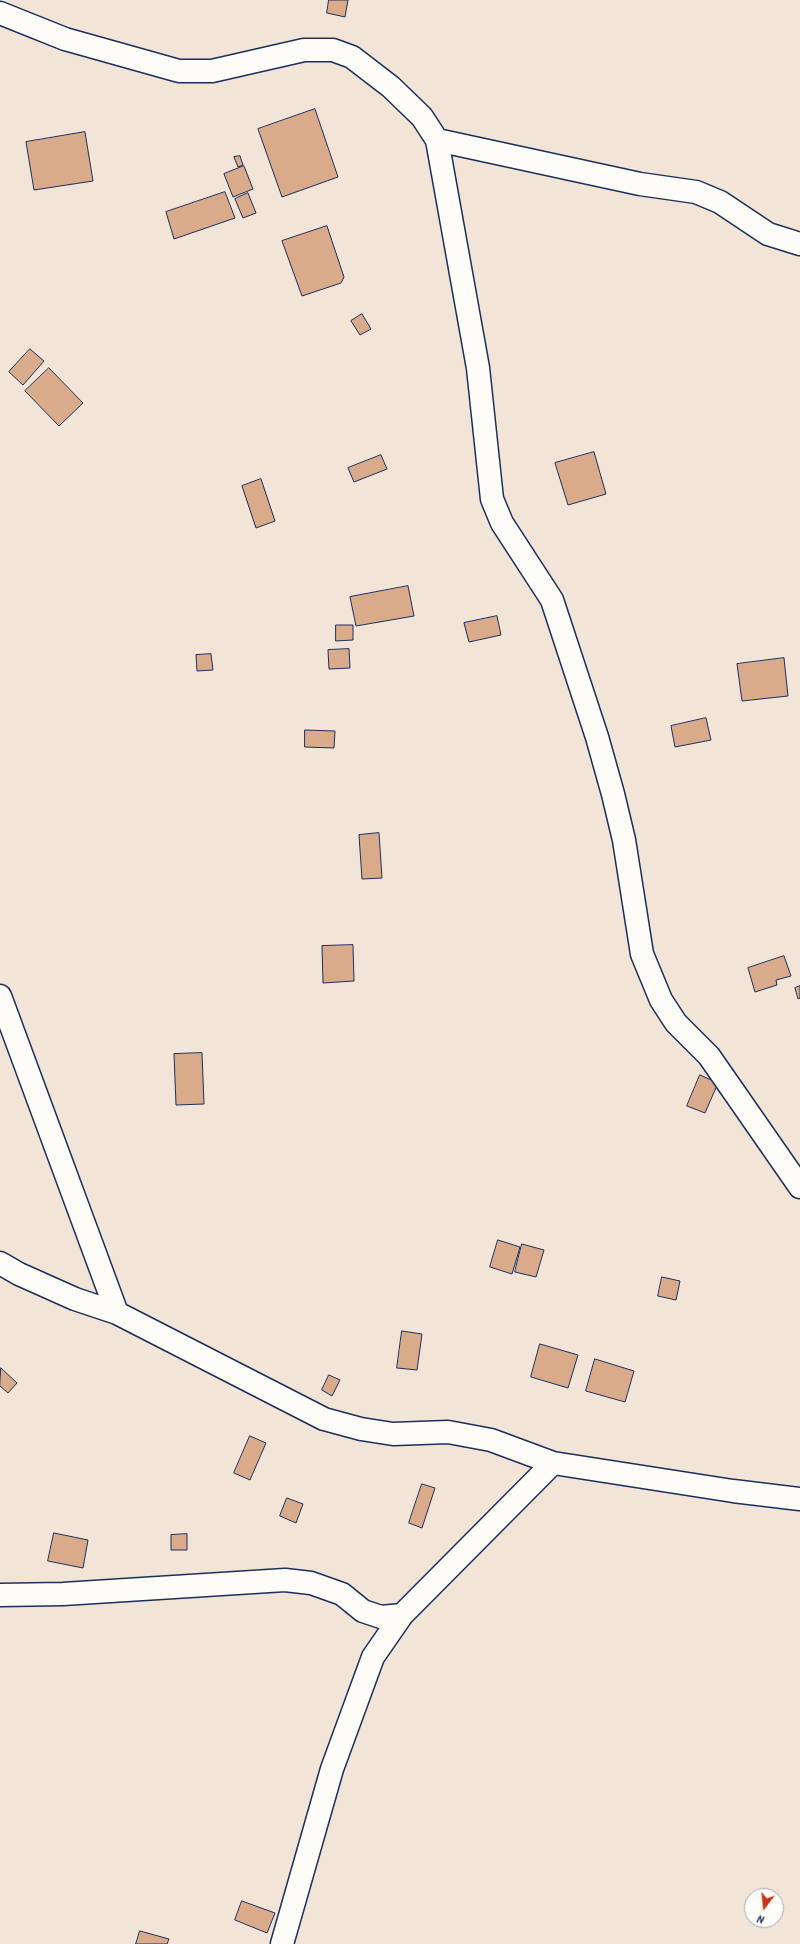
<!DOCTYPE html>
<html>
<head>
<meta charset="utf-8">
<style>
  body { margin:0 }
  #map { position:relative; width:800px; height:1944px; overflow:hidden; background:#f2e4d6; font-family:Kalam,sans-serif }
  canvas { display:block }
  .north { position:absolute; left:744px; top:1888px; width:40px; height:40px; box-sizing:border-box; background:#fdfcf7; border:1px solid #a3aaba; border-radius:50%; rotate:196deg; font-size:11px; font-weight:700; line-height:16px; text-align:center; color:#1b2f5e }
  .north::after { content:''; display:block; margin:auto; width:14px; height:18px; background:#c8321e; clip-path:polygon(50% 0,100% 100%,50% 72%,0 100%) }
</style>
</head>
<body>
<div id="map">
<canvas width="800" height="1944"></canvas>
<div class="north">N</div>
</div>
<script>
const ctx = document.querySelector('canvas').getContext('2d');
ctx.lineJoin = 'round';
function paint(path, color) {
  ctx.fillStyle = color;
  ctx.fill(path, 'evenodd');
}
function strokePath(path, color, width, dash) {
  ctx.strokeStyle = color;
  ctx.lineWidth = width;
  ctx.lineCap = dash ? 'butt' : 'round';
  ctx.setLineDash(dash || []);
  ctx.stroke(path);
}
const building = new Path2D(`
  M329 0H348L345 17 327 13Z
  M315 109 338 177 282 197 258 129Z
  M85 132 93 181 34 190 26 142Z
  M240 156 243 165 238 167 234 157Z
  M244 166 253 189 233 197 224 174Z
  M225 192 235 218 174 239 166 212Z
  M248 193 256 213 243 218 235 199Z
  M327 226 344 277 341 283 302 296 282 241Z
  M362 314 371 329 360 335 351 321Z
  M30 349 44 361 23 385 9 372Z
  M49 368 83 403 59 426 25 391Z
  M594 452 606 494 568 505 555 463Z
  M381 455 387 469 354 482 348 468Z
  M261 479 275 521 256 528 242 486Z
  M408 586 414 616 356 626 350 597Z
  M497 616 501 635 469 642 464 623Z
  M336 625H353V640L336 641Z
  M349 649 350 668 329 669 328 650Z
  M211 654 213 670 197 671 196 655Z
  M784 658 788 696 742 701 737 664Z
  M706 718 711 740 675 747 671 726Z
  M305 730 335 731 334 748 305 747Z
  M379 833 382 878 362 879 359 835Z
  M353 945 354 981 323 983 322 946Z
  M784 956 791 976 776 980 777 985 755 992 748 968Z
  M800 986V998L798 999 795 988Z
  M202 1053 204 1104 176 1105 174 1054Z
  M700 1075 718 1083 705 1113 687 1106Z
  M498 1240 520 1247 512 1274 490 1267Z
  M522 1244 544 1250 536 1277 515 1272Z
  M662 1277 680 1281 676 1300 658 1296Z
  M402 1331 422 1334 417 1370 397 1368Z
  M540 1344 578 1355 568 1388 531 1377Z
  M595 1359 634 1371 625 1402 586 1391Z
  M1 1368 17 1383 8 1393 0 1386Z
  M329 1375 340 1380 332 1396 322 1390Z
  M250 1436 266 1443 250 1480 234 1473Z
  M422 1484 435 1488 422 1528 409 1523Z
  M287 1498 303 1504 296 1523 280 1516Z
  M54 1533 88 1540 83 1568 48 1561Z
  M187 1534V1550H171V1535Z
  M242 1901 275 1913 267 1933 235 1920Z
  M140 1931 169 1939 167 1944H136Z`);
paint(building, '#d9ab8a');
strokePath(building, '#1b2f5e', 1);
const minor = new Path2D(`
  M0 13 65 39 179 71H212L304 50H333L352 57 391 87 422 117 437 140 478 368 492 499 502 523 552 600 597 737 613 794 624 840 642 954 661 1000 676 1023 709 1056 800 1187
  M437 140 640 184 696 192 720 202 768 234 800 244
  M0 996 117 1313
  M0 1263 19 1274 75 1299 117 1313 324 1419 361 1429 393 1434 448 1432 491 1440 553 1463 733 1491 800 1499
  M0 1595 63 1594 285 1580 311 1583 342 1594 363 1611 381 1617 402 1615
  M282 1944 332 1769 373 1657 402 1615 553 1463`);
strokePath(minor, '#1b2f5e', 25);
strokePath(minor, '#fdfcf7', 22);
</script>
</body>
</html>
